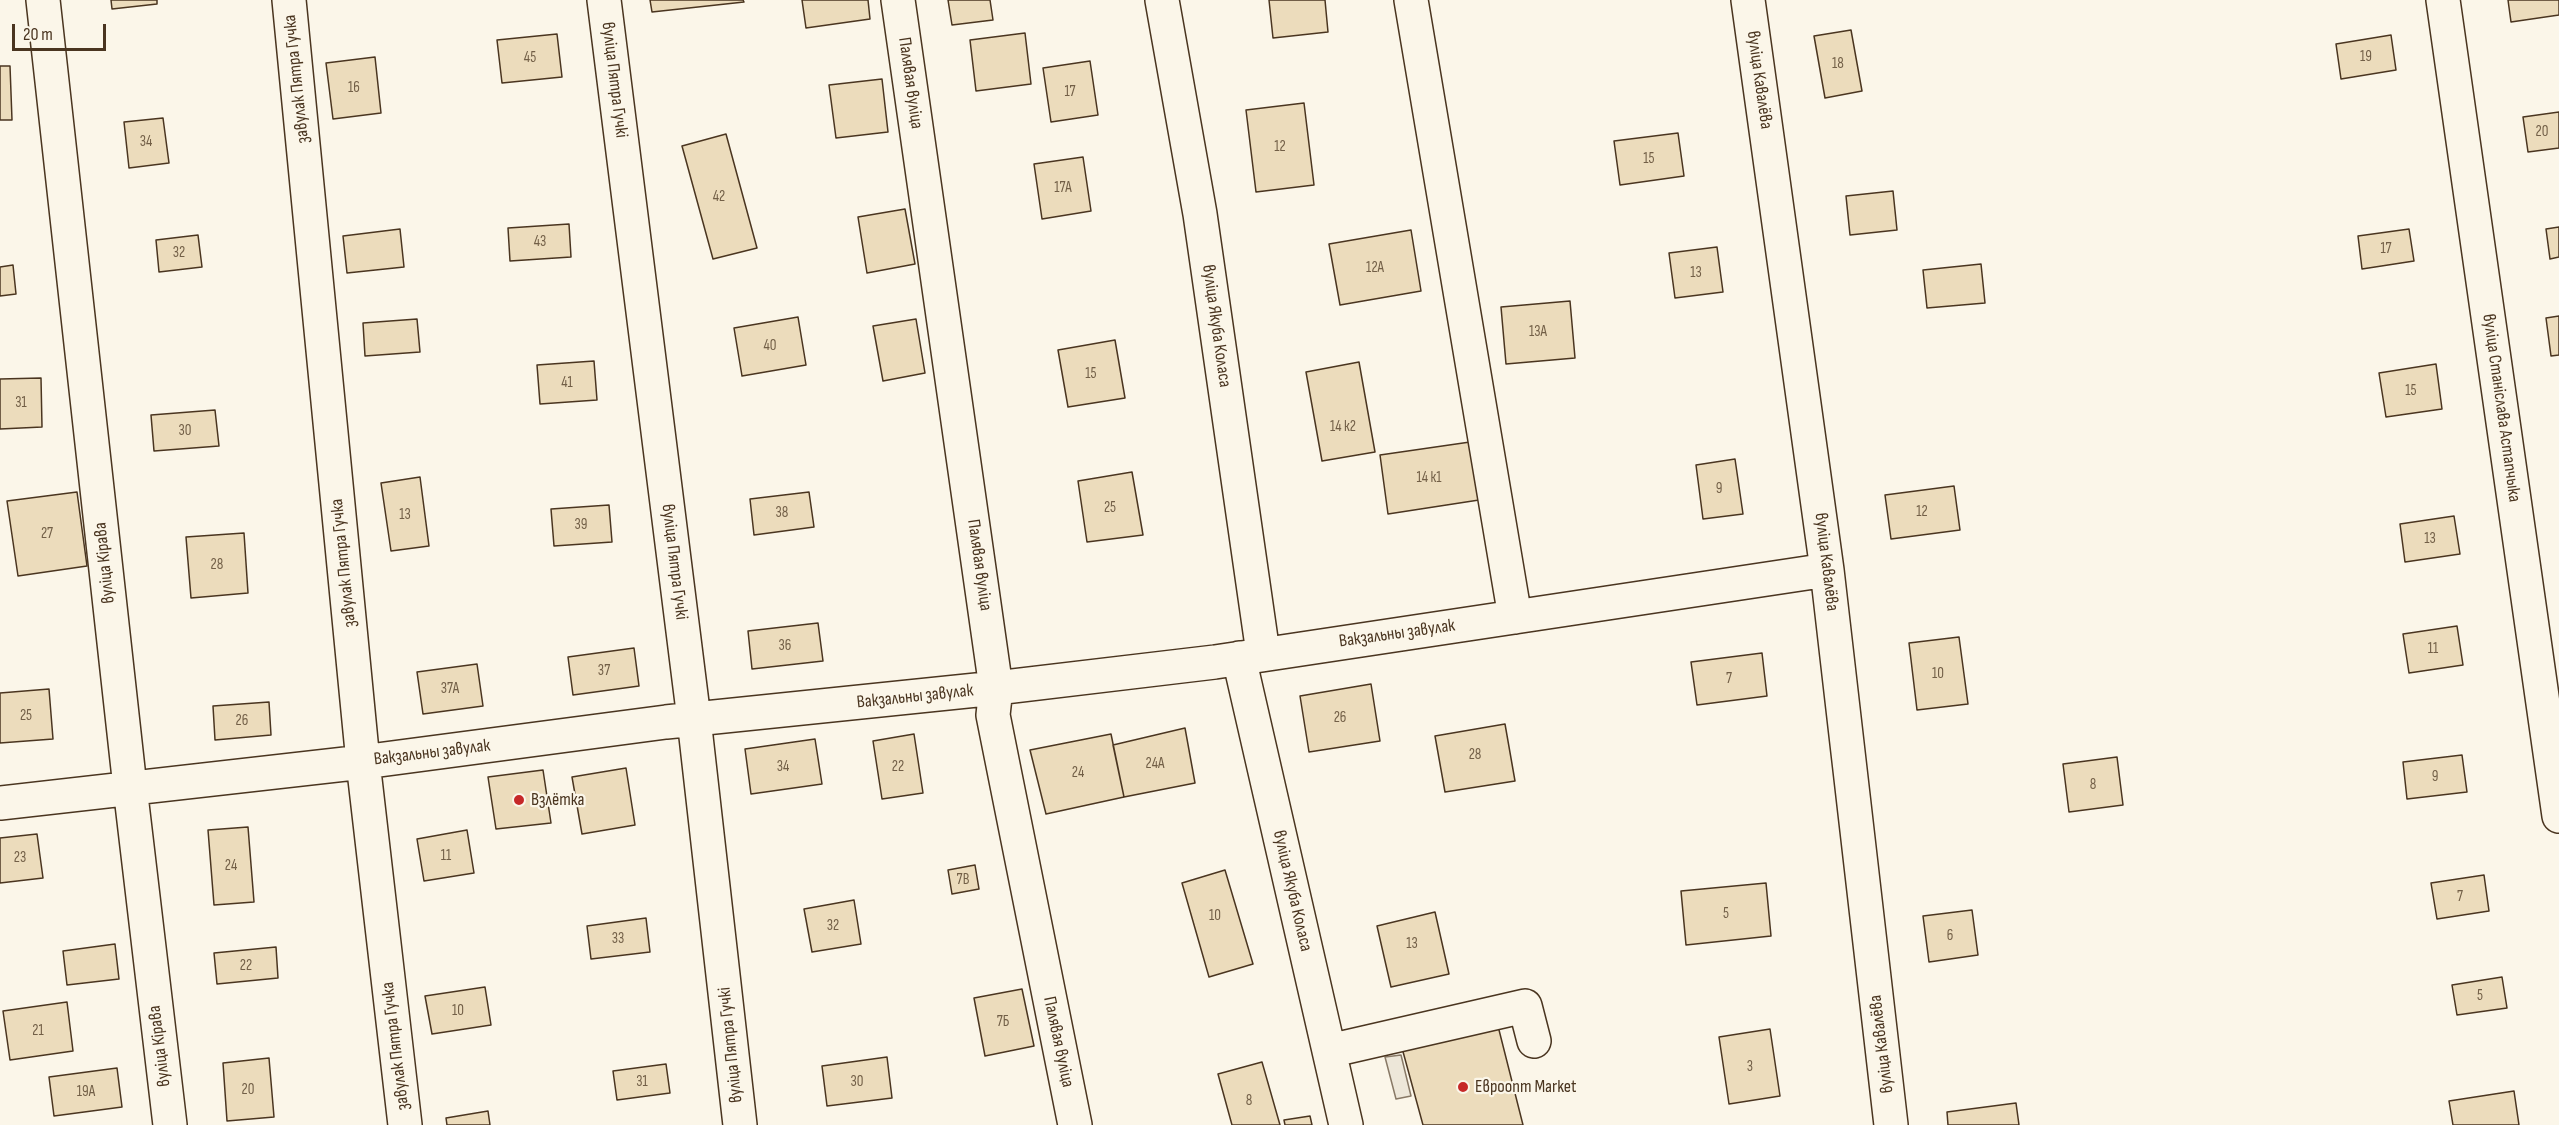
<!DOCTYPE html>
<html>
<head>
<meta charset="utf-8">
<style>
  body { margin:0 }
  #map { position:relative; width:2559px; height:1125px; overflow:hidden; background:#fbf6e9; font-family:"Sofia Sans Condensed",sans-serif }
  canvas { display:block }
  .scale { position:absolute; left:12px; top:24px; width:94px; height:27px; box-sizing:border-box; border:3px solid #4a3520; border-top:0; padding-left:8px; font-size:18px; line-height:21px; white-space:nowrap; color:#4a3520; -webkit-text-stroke:4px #fbf6e9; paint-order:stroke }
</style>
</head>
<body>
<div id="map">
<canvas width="2559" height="1125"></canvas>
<div class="scale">20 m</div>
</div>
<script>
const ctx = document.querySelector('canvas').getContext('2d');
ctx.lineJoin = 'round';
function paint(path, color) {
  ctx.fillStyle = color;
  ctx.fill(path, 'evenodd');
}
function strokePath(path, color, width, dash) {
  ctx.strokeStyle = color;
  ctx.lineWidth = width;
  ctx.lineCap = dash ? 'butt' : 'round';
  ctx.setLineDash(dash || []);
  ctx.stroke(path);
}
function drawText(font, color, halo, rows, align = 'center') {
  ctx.font = font + ' "Sofia Sans Condensed",sans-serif';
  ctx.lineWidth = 4.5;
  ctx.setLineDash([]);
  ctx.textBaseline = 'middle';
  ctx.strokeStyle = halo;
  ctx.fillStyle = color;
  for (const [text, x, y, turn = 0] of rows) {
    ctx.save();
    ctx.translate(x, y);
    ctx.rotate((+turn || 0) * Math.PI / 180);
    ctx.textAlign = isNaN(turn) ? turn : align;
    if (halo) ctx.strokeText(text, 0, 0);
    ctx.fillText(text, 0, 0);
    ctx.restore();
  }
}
const parking = new Path2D(`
  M1401 1055 1411 1096 1396 1099 1385 1057Z`);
paint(parking, '#ede7d9');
strokePath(parking, '#887966', 1.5);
const building = new Path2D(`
  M111 0H157V4L112 9Z
  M650 0H743L744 2 652 12Z
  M802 0H868L870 19 806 28Z
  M948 0H990L993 20 952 25Z
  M1269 0H1325L1328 32 1273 38Z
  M2508 0H2559V15L2511 22Z
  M1851 30 1862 91 1825 98 1814 36Z
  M1025 33 1031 84 976 91 970 40Z
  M557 34 562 77 502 83 497 40Z
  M2391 35 2396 70 2341 79 2336 44Z
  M375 57 381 113 333 119 326 63Z
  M1090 61 1098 115 1051 122 1043 68Z
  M0 66H10L12 120H0Z
  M882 79 888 132 836 138 829 85Z
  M1304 103 1314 185 1256 192 1246 110Z
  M2559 112V148L2528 152 2523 117Z
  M163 118 169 163 129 168 124 122Z
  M1678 133 1684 176 1620 185 1614 141Z
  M726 134 757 248 713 259 682 146Z
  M1083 157 1091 211 1042 219 1034 164Z
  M1893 191 1897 230 1850 235 1846 196Z
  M905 209 915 264 867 273 858 217Z
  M569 224 571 257 510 261 508 228Z
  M2559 227V257L2550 259 2546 229Z
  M400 229 404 267 347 273 343 236Z
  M2409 229 2414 261 2362 269 2358 236Z
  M1411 230 1421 291 1340 305 1329 244Z
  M198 235 202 267 159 272 156 240Z
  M1717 247 1723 292 1675 298 1669 253Z
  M1981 264 1985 303 1927 308 1923 270Z
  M13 265 16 294 0 296V267Z
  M1570 301 1575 358 1506 364 1501 307Z
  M2559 316V355L2551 356 2546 318Z
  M798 317 806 365 742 376 734 328Z
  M417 319 420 352 365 356 363 323Z
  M916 319 925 373 883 381 873 326Z
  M1115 340 1125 398 1068 407 1058 350Z
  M594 361 597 400 540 404 537 365Z
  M1359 362 1375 452 1322 461 1306 372Z
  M2436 364 2442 409 2386 417 2379 373Z
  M41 378 42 427 0 429V379Z
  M215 410 219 446 154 451 151 415Z
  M1470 442 1479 500 1388 514 1380 455Z
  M1735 459 1743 514 1703 519 1696 465Z
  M1132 472 1143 535 1087 542 1078 481Z
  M420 477 429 546 391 551 381 483Z
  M1954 486 1960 530 1891 539 1885 495Z
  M77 492 87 566 18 576 7 501Z
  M809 492 814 527 754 535 750 499Z
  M609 505 612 542 554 546 551 509Z
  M2454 516 2460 554 2405 562 2400 524Z
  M244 533 248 593 191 598 186 537Z
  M818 623 823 661 752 669 748 631Z
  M2457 626 2463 665 2409 673 2403 634Z
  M1959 637 1968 704 1917 710 1909 643Z
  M634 648 639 686 573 695 568 657Z
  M1762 653 1767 696 1697 705 1691 662Z
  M477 664 483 706 423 714 417 672Z
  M1371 684 1380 741 1309 752 1300 696Z
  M49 689 53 739 0 743V693Z
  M269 702 271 735 215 740 213 706Z
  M1505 724 1515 781 1445 792 1435 736Z
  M1185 728 1195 783 1124 797 1113 745Z
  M914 734 923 793 882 799 873 741Z
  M1111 734 1124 797 1046 814 1030 750Z
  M815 739 822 784 751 794 745 749Z
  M2462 755 2467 792 2407 799 2403 762Z
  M2117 757 2123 805 2069 812 2063 764Z
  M626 768 635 825 582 834 572 777Z
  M543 770 551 823 496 829 488 777Z
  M248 827 254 902 214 905 208 830Z
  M467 830 474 873 424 881 417 839Z
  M37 834 43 878 0 883V838Z
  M975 865 979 889 952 894 948 870Z
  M1225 870 1253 964 1209 977 1182 883Z
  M2484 875 2489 911 2437 919 2431 883Z
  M1766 883 1771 936 1686 945 1681 891Z
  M854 900 861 944 812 952 804 909Z
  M1972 910 1978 955 1929 962 1923 916Z
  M1435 912 1449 974 1391 987 1377 926Z
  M646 918 650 952 591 959 587 926Z
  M115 944 119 979 67 985 63 951Z
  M276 947 278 978 217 984 214 953Z
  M2502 977 2507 1008 2457 1015 2452 985Z
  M485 987 491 1025 432 1034 425 996Z
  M1022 989 1034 1046 985 1056 974 998Z
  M67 1002 73 1051 10 1060 3 1011Z
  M1498 1026 1523 1125H1423L1402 1048Z
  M1770 1029 1780 1096 1729 1104 1719 1037Z
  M887 1057 892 1098 827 1106 822 1066Z
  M269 1058 274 1117 227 1121 223 1063Z
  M1262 1062 1280 1125H1232L1218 1074Z
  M666 1064 670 1093 617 1100 613 1071Z
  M117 1068 122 1107 54 1116 49 1077Z
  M2514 1091 2519 1125H2453L2449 1101Z
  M2016 1103 2019 1125H1948L1947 1112Z
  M488 1111 490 1125H447L446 1118Z
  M1310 1116 1312 1125H1285L1284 1120Z`);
paint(building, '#ecdcbc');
strokePath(building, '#4a3520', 1.5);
const minor = new Path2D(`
  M43 0 130 787 170 1125
  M289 0 363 762 405 1125
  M604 0 694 719 740 1125
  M898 0 996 688 993 715 1075 1125
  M1162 0 1200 214 1263 653
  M1411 0 1515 617
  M1748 0 1827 570 1891 1125
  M2443 0 2559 816
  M1239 658 1346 1125
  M0 803 363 762 666 722 996 688 1215 662 1827 570
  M1329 1051 1525 1006 1534 1041`);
strokePath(minor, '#4a3520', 36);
strokePath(minor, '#fbf6e9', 33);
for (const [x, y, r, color] of [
  [519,800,6,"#c62828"],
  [1463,1087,6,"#c62828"]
]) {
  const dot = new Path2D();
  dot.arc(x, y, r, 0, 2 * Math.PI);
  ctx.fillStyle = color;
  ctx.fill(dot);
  strokePath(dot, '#fbf6e9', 2);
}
drawText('15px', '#725f47', null, [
  ["19",2366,57],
  ["45",530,58],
  ["18",1838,64],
  ["16",354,88],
  ["17",1070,92],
  ["20",2542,132],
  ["34",146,142],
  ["12",1280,147],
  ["15",1649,159],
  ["17А",1063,188],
  ["42",719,197],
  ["43",540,242],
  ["17",2386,249],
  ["32",179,253],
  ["12А",1375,268],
  ["13",1696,273],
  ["13А",1538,332],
  ["40",770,346],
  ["15",1091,374],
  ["41",567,383],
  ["15",2411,391],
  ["31",21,403],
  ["14 к2",1343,427],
  ["30",185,431],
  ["14 к1",1429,478],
  ["9",1719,489],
  ["25",1110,508],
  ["12",1922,512],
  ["38",782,513],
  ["13",405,515],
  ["39",581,525],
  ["27",47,534],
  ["13",2430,539],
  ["28",217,565],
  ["36",785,646],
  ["11",2433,649],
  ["37",604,671],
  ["10",1938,674],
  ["7",1729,679],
  ["37А",450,689],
  ["25",26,716],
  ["26",1340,718],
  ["26",242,721],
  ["28",1475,755],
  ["24А",1155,764],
  ["34",783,767],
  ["22",898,767],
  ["24",1078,773],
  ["9",2435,777],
  ["8",2093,785],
  ["11",446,856],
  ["23",20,858],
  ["24",231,866],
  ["7В",963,880],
  ["7",2460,897],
  ["5",1726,914],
  ["10",1215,916],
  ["32",833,926],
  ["6",1950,936],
  ["33",618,939],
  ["13",1412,944],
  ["22",246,966],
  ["5",2480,996],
  ["10",458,1011],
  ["7Б",1003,1022],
  ["21",38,1031],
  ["3",1750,1067],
  ["31",642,1082],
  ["30",857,1082],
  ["20",248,1090],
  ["19А",86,1092],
  ["8",1249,1101]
]);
drawText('18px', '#4a3520', '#fbf6e9', [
  ["завулак Пятра Гучка",297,79,-96],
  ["вуліца Пятра Гучкі",614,80,83],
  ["вуліца Кавалёва",1759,80,82],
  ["Палявая вуліца",910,83,82],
  ["вуліца Якуба Коласа",1216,326,82],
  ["вуліца Станіслава Астапчыка",2501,408,82],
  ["вуліца Пятра Гучкі",674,562,83],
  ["вуліца Кавалёва",1826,562,83],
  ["вуліца Кірава",105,563,-96],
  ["завулак Пятра Гучка",344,563,-96],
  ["Палявая вуліца",979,565,82],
  ["Вакзальны завулак",1397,634,-8],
  ["Вакзальны завулак",915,697,-6],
  ["Вакзальны завулак",432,753,-7],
  ["вуліца Якуба Коласа",1292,891,77],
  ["Палявая вуліца",1058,1042,78],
  ["вуліца Кавалёва",1882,1044,-97],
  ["вуліца Пятра Гучкі",731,1045,-96],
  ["вуліца Кірава",160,1046,-97],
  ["завулак Пятра Гучка",396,1046,-97]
]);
drawText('18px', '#4a3520', '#fbf6e9', [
  ["Взлётка",531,800],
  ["Евроопт Market",1475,1087]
], 'left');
</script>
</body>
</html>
